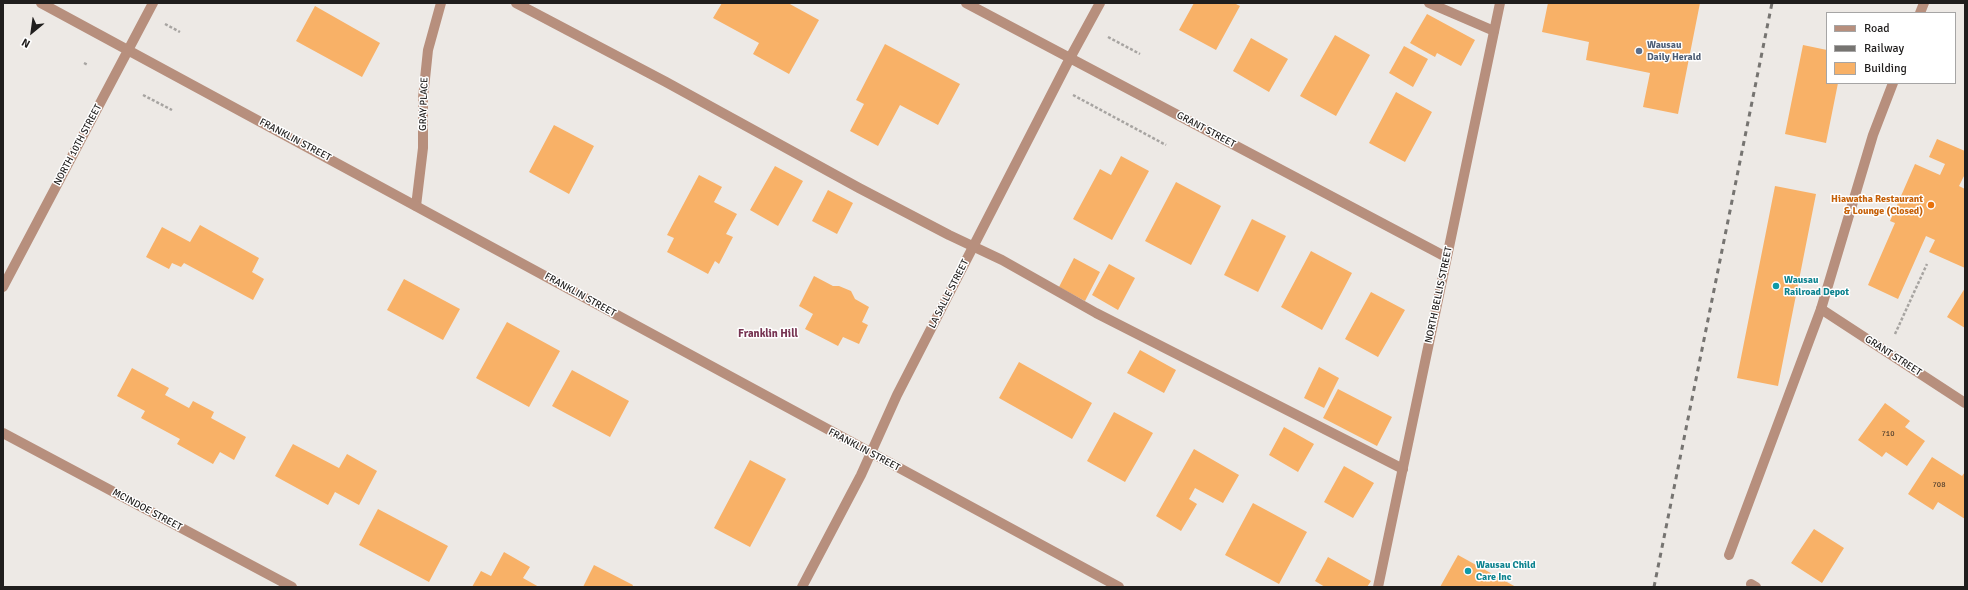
<!DOCTYPE html>
<html>
<head>
<meta charset="utf-8">
<style>
  body { margin:0 }
  #map { position:relative; width:1968px; height:590px; overflow:hidden; background:#ede9e5; font-family:Signika,sans-serif }
  canvas { display:block }
  .frame { position:absolute; inset:0; border:4px solid #201e1d; pointer-events:none }
  .legend { position:absolute; left:1826px; top:12px; width:130px; height:72px; box-sizing:border-box; background:#fff; border:1px solid #a6a5a5; margin:0; padding:5px 7px; list-style:none; font-size:12px; color:#201e1d }
  .legend li { display:flex; align-items:center; gap:8px; height:20px }
  .legend b { width:20px; border:1px solid #a6a5a5 }
  .north { position:absolute; left:12px; top:12px; width:40px; height:40px; -webkit-text-stroke:3px #fff; paint-order:stroke; rotate:209deg; font-size:11px; font-weight:700; line-height:16px; text-align:center; color:#201e1d }
  .north::after { content:''; display:block; margin:auto; width:14px; height:18px; background:#201e1d; clip-path:polygon(50% 0,100% 100%,50% 72%,0 100%) }
</style>
</head>
<body>
<div id="map">
<canvas width="1968" height="590"></canvas>
<div class="frame"></div>
<ul class="legend">
<li><b style="height:5px;background:#b78f7d"></b>Road</li>
<li><b style="height:5px;background:#767471"></b>Railway</li>
<li><b style="height:11px;background:#f8b167"></b>Building</li>
</ul>
<div class="north">N</div>
</div>
<script>
const ctx = document.querySelector('canvas').getContext('2d');
ctx.lineJoin = 'round';
function paint(path, color) {
  ctx.fillStyle = color;
  ctx.fill(path, 'evenodd');
}
function strokePath(path, color, width, dash) {
  ctx.strokeStyle = color;
  ctx.lineWidth = width;
  ctx.lineCap = dash ? 'butt' : 'round';
  ctx.setLineDash(dash || []);
  ctx.stroke(path);
}
function drawText(font, color, halo, rows, align = 'center') {
  ctx.font = font + ' Signika,sans-serif';
  ctx.lineWidth = 3;
  ctx.setLineDash([]);
  ctx.textBaseline = 'middle';
  ctx.strokeStyle = halo;
  ctx.fillStyle = color;
  for (const [text, x, y, turn = 0] of rows) {
    ctx.save();
    ctx.translate(x, y);
    ctx.rotate((+turn || 0) * Math.PI / 180);
    ctx.textAlign = isNaN(turn) ? turn : align;
    if (halo) ctx.strokeText(text, 0, 0);
    ctx.fillText(text, 0, 0);
    ctx.restore();
  }
}
paint(new Path2D(`
  M722 3H788L819 20 789 74 753 54 759 43 713 18Z
  M1194 3H1234L1240 6 1216 50 1179 30Z
  M1548 3H1700L1678 114 1643 107 1650 73 1586 60 1589 42 1542 32Z
  M315 6 380 43 362 77 296 41Z
  M1427 14 1475 40 1461 66 1437 53 1435 57 1410 43Z
  M1335 35 1370 55 1336 116 1300 96Z
  M1251 38 1288 59 1269 92 1233 71Z
  M885 44 960 84 938 125 900 105 878 146 850 131 864 104 856 100Z
  M1803 45 1827 50V83H1838L1826 143 1785 134Z
  M1404 46 1428 59 1413 87 1389 73Z
  M1396 92 1432 112 1405 162 1369 143Z
  M554 125 594 146 569 194 529 172Z
  M1937 139 1965 151V174L1959 186 1965 189V268L1929 252 1935 240 1926 236 1898 299 1868 285 1895 223 1890 221 1915 164 1940 175 1945 164 1929 157Z
  M1121 156 1149 171 1112 240 1073 219 1100 169 1111 175Z
  M775 166 803 181 778 226 750 210Z
  M699 175 722 187 714 202 737 214 726 234 733 237 719 264 715 261 708 274 667 252 674 238 667 235Z
  M1176 182 1221 206 1191 265 1145 241Z
  M1775 186 1816 194 1778 386 1737 378Z
  M828 190 853 203 837 234 812 221Z
  M1252 219 1286 236 1258 292 1224 275Z
  M200 225 259 258 252 272 264 279 253 300 184 263 181 267 172 263 169 269 146 257 162 227 190 242Z
  M1311 251 1352 273 1322 330 1281 307Z
  M1074 258 1100 272 1085 301 1059 287Z
  M1109 264 1135 278 1118 310 1092 295Z
  M814 276 833 286H839L851 291 855 299 869 307 862 322 868 325 859 344 843 337 838 346 805 329 813 314 799 306Z
  M404 279 460 309 443 340 387 310Z
  M1965 288V328L1947 317Z
  M1371 292 1405 310 1378 357 1345 339Z
  M507 322 560 351 529 407 476 378Z
  M1140 350 1176 370 1164 393 1127 373Z
  M1019 362 1092 403 1072 439 999 398Z
  M1319 367 1339 378 1324 408 1304 398Z
  M132 368 169 388 165 395 189 408 193 401 214 412 211 418 246 437 234 460 220 452 213 464 177 444 180 439 141 418 145 411 117 396Z
  M572 370 629 401 610 437 552 406Z
  M1338 389 1392 417 1377 446 1323 418Z
  M1885 403 1910 421 1905 427 1925 441 1907 466 1886 452 1882 457 1858 440Z
  M1114 412 1153 433 1125 482 1087 461Z
  M1284 427 1314 444 1298 472 1269 455Z
  M293 444 339 468 347 454 377 471 359 505 335 492 328 505 275 476Z
  M1194 449 1239 475 1223 503 1195 488 1189 499 1197 504 1181 531 1156 516Z
  M1932 457 1962 476 1965 472V519L1938 502 1933 510 1908 494Z
  M750 460 786 479 750 547 714 528Z
  M1344 466 1374 483 1353 518 1324 502Z
  M1253 503 1307 532 1279 584 1225 555Z
  M378 509 448 546 429 582 359 545Z
  M1814 529 1844 548 1822 583 1791 563Z
  M504 552 530 567 523 578 539 587H472L481 571 491 576Z
  M1458 555 1516 587H1440Z
  M1328 557 1371 581 1367 587H1325L1315 581Z
  M594 565 633 585 632 587H583Z`), '#f8b167');
strokePath(new Path2D(`
  M165 24 180 32
  M1108 37 1140 54
  M84 63 88 65
  M143 95 172 110
  M1073 95 1166 145
  M1895 334 1927 264`), '#a7a4a1', 2.5, [3, 2]);
strokePath(new Path2D(`
  M516 3 666 82 859 188 949 235 1002 260 1096 313 1403 469
  M1429 3 1494 31
  M1920 13 1924 3
  M1729 555 1821 309 1873 135 1893 83
  M1751 584 1756 587`), '#b78f7d', 10);
strokePath(new Path2D(`
  M966 3 1446 257
  M416 206 423 148V98L428 50 441 3
  M1821 309 1965 403
  M3 433 292 587
  M802 587 861 475 897 395 1070 58 1100 3
  M1378 587 1500 3`), '#b78f7d', 10);
strokePath(new Path2D(`
  M41 3 1119 587
  M3 287 153 3`), '#b78f7d', 10);
strokePath(new Path2D(`
  M1654 587 1772 3`), '#767471', 3, [5, 5]);
for (const [x, y, r, color] of [
  [1639,51,4,"#5c6f8a"],
  [1931,205,4,"#e8710a"],
  [1776,286,4,"#0f9aa8"],
  [1468,571,4,"#0f9aa8"]
]) {
  const dot = new Path2D();
  dot.arc(x, y, r, 0, 2 * Math.PI);
  ctx.fillStyle = color;
  ctx.fill(dot);
  strokePath(dot, '#fff', 1.5);
}
drawText('8px', '#564330', null, [
  ["710",1888,434],
  ["708",1939,485]
]);
drawText('bold 10px', '#4e5e75', '#fff', [
  ["Wausau",1647,45],
  ["Daily Herald",1647,57]
], 'left');
drawText('10px', '#201e1d', '#fff', [
  ["GRAY PLACE",424,104,-88],
  ["GRANT STREET",1206,130,28],
  ["FRANKLIN STREET",295,140,28],
  ["NORTH 10TH STREET",78,145,-62],
  ["LA SALLE STREET",949,294,-63],
  ["FRANKLIN STREET",580,295,29],
  ["NORTH BELLIS STREET",1439,295,-78],
  ["GRANT STREET",1893,356,33],
  ["FRANKLIN STREET",864,450,28],
  ["MCINDOE STREET",147,510,28]
]);
drawText('bold 10px', '#c56008', '#fff', [
  ["Hiawatha Restaurant",1923,199],
  ["& Lounge (Closed)",1923,211]
], 'right');
drawText('bold 10px', '#0d838f', '#fff', [
  ["Wausau",1784,280],
  ["Railroad Depot",1784,292],
  ["Wausau Child",1476,565],
  ["Care Inc",1476,577]
], 'left');
drawText('bold 11px', '#763351', '#fff', [
  ["Franklin Hill",768,334]
]);
</script>
</body>
</html>
